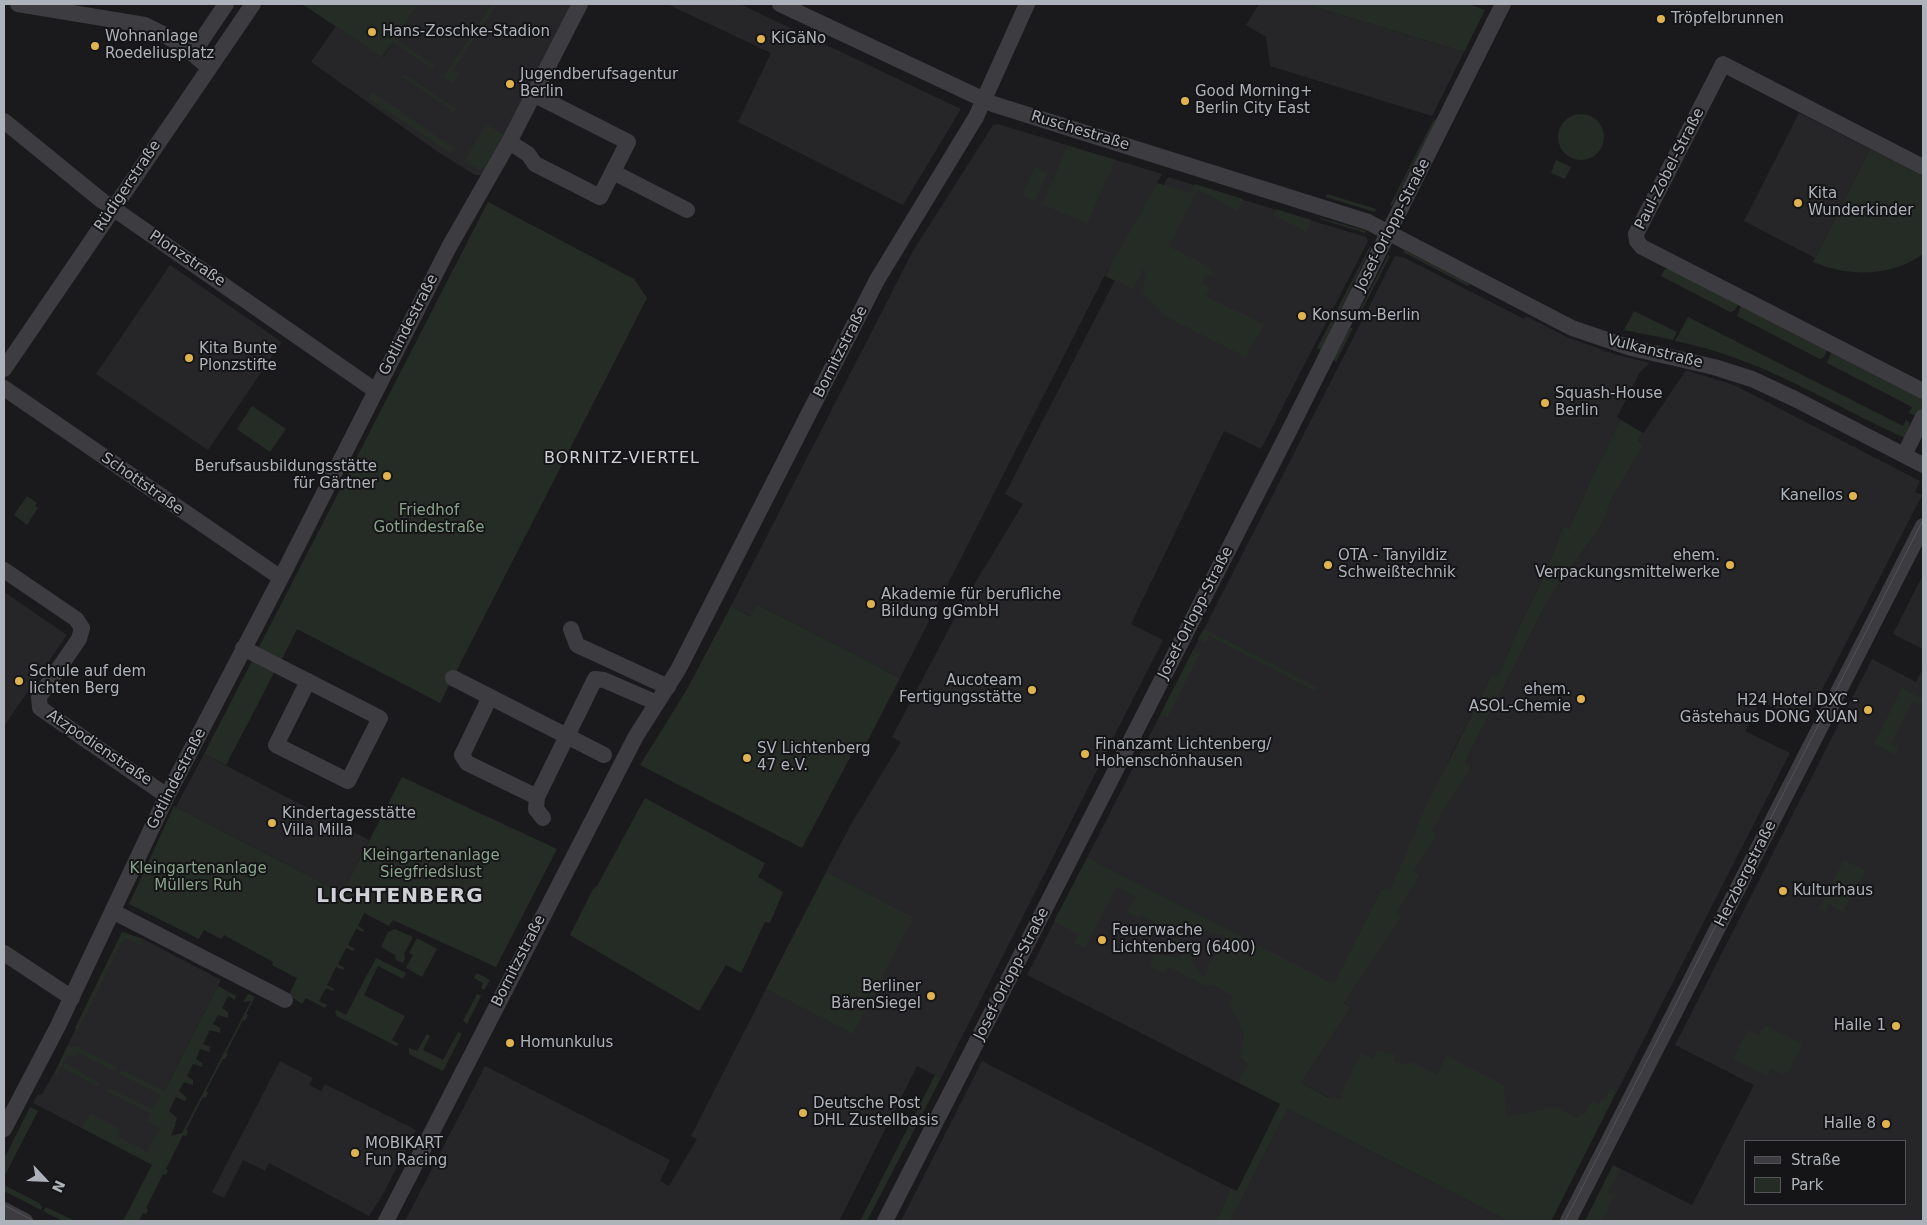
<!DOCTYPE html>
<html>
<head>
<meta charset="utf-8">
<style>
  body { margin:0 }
  #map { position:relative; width:1927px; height:1225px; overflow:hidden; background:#1a1a1c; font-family:"DejaVu Sans",sans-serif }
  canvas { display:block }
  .frame { position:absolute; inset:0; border:5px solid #aeb2ba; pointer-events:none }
  .legend { position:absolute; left:1744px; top:1140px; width:162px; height:65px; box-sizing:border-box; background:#151517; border:1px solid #525458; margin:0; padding:6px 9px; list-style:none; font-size:15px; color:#aeb2ba }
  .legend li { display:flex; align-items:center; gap:10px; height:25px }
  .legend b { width:25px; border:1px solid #525458 }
  .north { position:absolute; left:20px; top:1155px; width:50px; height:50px; -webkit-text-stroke:4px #151517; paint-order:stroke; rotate:115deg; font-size:14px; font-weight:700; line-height:20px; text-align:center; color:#aeb2ba }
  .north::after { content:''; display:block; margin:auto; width:18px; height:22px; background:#aeb2ba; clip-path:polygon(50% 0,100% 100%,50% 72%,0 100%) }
</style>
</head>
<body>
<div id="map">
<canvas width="1927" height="1225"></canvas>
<div class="frame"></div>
<ul class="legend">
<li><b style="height:6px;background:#3c3c41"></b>Straße</li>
<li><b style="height:14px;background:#252c26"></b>Park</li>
</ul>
<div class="north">N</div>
</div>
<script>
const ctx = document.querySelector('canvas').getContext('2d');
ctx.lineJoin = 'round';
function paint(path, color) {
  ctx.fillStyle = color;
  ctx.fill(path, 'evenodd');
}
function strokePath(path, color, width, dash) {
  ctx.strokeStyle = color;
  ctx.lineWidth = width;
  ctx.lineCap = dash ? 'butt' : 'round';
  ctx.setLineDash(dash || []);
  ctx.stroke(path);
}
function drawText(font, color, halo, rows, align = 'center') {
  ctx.font = font + ' "DejaVu Sans",sans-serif';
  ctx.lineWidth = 4;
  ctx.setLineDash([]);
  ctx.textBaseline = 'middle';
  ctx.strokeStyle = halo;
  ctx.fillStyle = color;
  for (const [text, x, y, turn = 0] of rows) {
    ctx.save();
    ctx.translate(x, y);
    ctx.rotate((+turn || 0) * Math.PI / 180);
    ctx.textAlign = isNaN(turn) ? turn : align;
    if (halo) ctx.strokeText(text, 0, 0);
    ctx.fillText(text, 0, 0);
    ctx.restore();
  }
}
paint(new Path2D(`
  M419 4H574L483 175H475L438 152 311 62 336 26 383 57Z
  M667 4H740L961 109 903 205 738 122 771 53Z
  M1259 4H1305L1464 52 1432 116 1270 66 1266 37 1246 25Z
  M1799 113 1870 149 1815 258 1744 221Z
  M998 124 1162 174 1110 269H1108L900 678 757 604 751 616 731 606 913 251 993 125Z
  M1168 177 1366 237 1368 241 1261 449 1224 431 1131 624 1163 640 941 1078 917 1066 839 1221H405L485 1066 670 1160 660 1181 669 1186 697 1139 691 1136 766 989 853 1033 912 917 826 872 850 826 901 742 892 737 961 606 1023 504 1005 494Z
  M1395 256 1403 257 1524 319 1526 316 1567 337 1614 354 1650 363 1640 372 1617 417 1621 420 1619 426 1595 471 1569 529 1563 526 1545 574 1515 635 1498 677 1492 674 1451 755 1390 892 1382 888 1276 1102 1027 975Z
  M170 265 282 342 208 450 96 374Z
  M1686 370 1734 385 1920 481 1915 492 1922 495 1805 723 1761 701 1745 731 1790 753 1554 1215 1301 1083 1351 1007 1344 1003 1402 917 1395 913 1420 875 1413 871 1430 830 1472 766 1465 762 1551 595 1603 523 1612 498 1644 445 1638 441Z
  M1923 575V649L1893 634Z
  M4 592 67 635 4 726Z
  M1872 659 1916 682 1923 668V1221H1585L1613 1165 1692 1205 1754 1085 1675 1045ZM1746 1141H1906V1204H1746Z
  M204 754 369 840 342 893 176 807Z
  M122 932 143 939 221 980 153 1112 176 1124 155 1166 33 1103 37 1095 42 1094 57 1068Z
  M280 1061 313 1078 309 1085 321 1091 325 1084 416 1130 382 1196 369 1216 269 1163 265 1171 243 1160 224 1198 212 1192Z
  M982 1061 1230 1188 1217 1221H901Z
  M1288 1109 1333 1132 1508 1221H1230Z`), '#262629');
paint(new Path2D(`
  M302 4H419L395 39 435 66 433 69 393 42 382 57Z
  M493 4H497L453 70 459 74 453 83 437 73 445 75Z
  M1305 4H1469L1485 10 1464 52Z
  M404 74 456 109 454 112 402 77Z
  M372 92 454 148 450 153 368 98Z
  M1558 137a23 23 0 1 1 46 0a23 23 0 1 1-46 0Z
  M1434 119 1436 120 1392 206 1390 205Z
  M487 124 503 135 485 167 480 170 464 161Z
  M1068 146 1115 160 1087 224 1042 204Z
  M1870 149 1923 176V254C1891 277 1849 277 1813 262Z
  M1556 160 1571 167 1565 179 1551 173Z
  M1035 167 1047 173 1035 201 1022 195Z
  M1157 183 1191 193 1195 184 1243 199 1238 211 1198 190 1169 246 1209 267 1215 276 1206 274 1202 283 1210 288 1206 296 1264 324 1246 357 1167 317 1143 293 1145 269H1143L1133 289 1105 276Z
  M1327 194 1376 209 1375 212 1326 197Z
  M488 202 634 279 647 298 440 703 297 629 281 661 258 649Z
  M1276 209 1311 220 1306 232 1273 215Z
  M1321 218 1366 231 1365 233 1320 219Z
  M1370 246 1371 247 1321 350 1317 348Z
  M1404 250 1470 284 1468 286 1403 252Z
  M1388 255 1390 256 1360 314 1359 312Z
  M1669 268 1738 305 1734 311 1730 312 1661 276 1664 270Z
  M1741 306 1827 350 1824 357 1820 359 1737 316Z
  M1634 311 1677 332 1673 340 1624 330Z
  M1688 317 1903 426 1906 420 1910 423 1905 438C1825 402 1764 359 1675 341Z
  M1350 328H1353L1336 362 1333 359Z
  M1831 352 1923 399V409L1914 415 1909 413 1912 407 1827 363Z
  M252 406 286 429 270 452 237 429Z
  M1621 420 1643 433 1638 441 1644 445 1612 498 1603 523 1551 595 1465 762 1472 766 1431 830 1437 835 1413 871 1420 875 1396 913 1402 917 1344 1003 1351 1007 1301 1083 1329 1098 1342 1099 1341 1094 1361 1053 1373 1059 1378 1050 1396 1055 1394 1061 1403 1065 1412 1062 1437 1075 1447 1056 1504 1085 1506 1117 1555 1107 1577 1118 1580 1113 1584 1115 1592 1101 1598 1104 1606 1097 1610 1088 1616 1092 1551 1221H1508L1288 1109 1230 1221H1217L1230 1188 1237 1191 1280 1104 1239 1083 1248 1064 1241 1057 1244 1033 1229 1004 1233 996 1212 985 1205 986 1167 966 1164 974 1150 966 1154 954 1180 958 1182 953 1173 941 1176 939 1195 947 1191 962 1204 978 1224 936 1207 932 1200 938 1191 935C1184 921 1176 928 1163 926 1156 925 1147 918 1141 915L1139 918 1128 913 1136 897 1116 887 1085 948 1074 943 1078 934 1054 921 1087 858 1334 984 1382 888 1390 891 1427 804 1492 674 1498 677 1515 635 1545 574 1563 526 1569 529 1595 471Z
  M27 496 37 503 35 506 38 508 27 525 14 515Z
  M757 604 900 678 861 754 854 750 802 848 640 765 686 691 731 606 750 616Z
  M1204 629 1319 688 1315 691 1209 636 1205 643 1198 639Z
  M1193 650 1200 653 1167 718 1160 715Z
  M253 659 275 671 226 765 204 754Z
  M1902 688 1923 699 1920 705 1912 702 1891 744 1898 748 1895 755 1874 744Z
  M402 777 557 849 496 967 393 920 389 926 364 913 358 926 364 930 363 932 356 929 348 945 355 949 353 951 346 948 338 964 345 968 343 970 336 967 327 985 334 989 333 991 326 988 319 1001 327 1005 325 1008 306 998 302 1004 289 995 297 978 272 965 273 962 224 935 221 939 204 930 199 939 129 904 174 806 342 893Z
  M645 798 765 863 758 877 783 892 770 923 765 922 741 973 726 965 699 1011 570 935 593 889 597 886Z
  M1844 860 1865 870 1843 912 1829 904 1825 912 1819 909Z
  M826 872 913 917 853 1034 766 989Z
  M395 929 413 937 404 954 405 959 403 963 396 960 395 955 381 947 388 932Z
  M122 932 143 939 140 945 124 938 78 1030 75 1028Z
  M417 938 437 949 422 977 406 968 413 955 409 953Z
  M376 958 406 973 403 979 378 966 364 995 405 1016 392 1040 399 1044 396 1046 337 1016 335 1012 337 1010 346 1015Z
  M477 973 490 980 484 990 481 988 483 983 474 978Z
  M218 986 236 996 235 1000 228 996 222 1008 228 1012V1018L218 1015 213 1024 220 1028V1033L210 1030 203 1044 210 1047V1052L200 1049 196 1059 202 1063 203 1067 193 1064 187 1076 193 1080V1085L184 1082 179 1091 187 1098 185 1101 176 1097 169 1111 177 1118 171 1136 182 1133 251 1001 243 1002 248 994 255 997 246 1014 248 1015 245 1021 243 1020 226 1053 228 1054 225 1059H223L206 1091 208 1093 206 1098 203 1097 186 1130 188 1131 186 1136 183 1135 166 1169 168 1171 166 1175 163 1174 146 1208 148 1210 146 1214 143 1213 139 1221H123L152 1165 82 1128 90 1113 118 1128 120 1132 117 1137 147 1152 160 1128 147 1121 151 1113 107 1091 109 1088 153 1110 160 1094 120 1074 123 1070 164 1091Z
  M477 994 481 996 467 1024 463 1021Z
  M1766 1026 1802 1044 1789 1072 1782 1074 1771 1069 1767 1076 1733 1059 1748 1030 1759 1035Z
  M458 1032 462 1034 443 1071 409 1054V1048L417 1051 427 1034 430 1036 423 1050 443 1060Z
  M67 1047H78L117 1067 115 1071 77 1052 74 1058 68 1055 57 1076 54 1074Z
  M66 1063 99 1083 97 1086 63 1068Z
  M935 1075 941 1078 867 1221H860Z
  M30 1107 38 1111 4 1177V1159Z
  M1613 1165 1620 1169 1608 1193 1614 1197 1601 1221H1585Z
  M4 1185 39 1203 42 1207 41 1210 4 1191Z
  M46 1207 75 1221H63L43 1211Z`), '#252c26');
strokePath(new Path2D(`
  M18 4 145 25C170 36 190 50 209 68
  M780 4 993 104 1368 222 1572 328 1631 348 1714 367 1752 379 1795 399 1923 465
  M193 53 226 4
  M4 121 101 200 376 391
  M509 142 528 154 535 164 600 197 628 142 533 94
  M1923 167 1723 64 1636 234 1637 241 1642 247 1923 391
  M613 172 687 210
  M4 369 253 4
  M4 388 281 578
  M1904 455 1923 417
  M4 570 76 619 82 628 79 639 39 697 40 708 167 796
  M571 629 577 645 668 687
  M243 648 380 718 348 781 276 745 308 681
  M453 678 604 755
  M490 697 462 755 467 763 537 797
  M543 818 536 809 537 797 595 679 604 680 657 703
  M114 912 285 1000
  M4 953 72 998
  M4 1129 58 1026 167 796 286 568 449 247 509 142 580 4
  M4 1210 25 1221
  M386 1221 636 736 678 670 877 280 976 117 1027 4
  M885 1221 1288 433 1503 4
  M1568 1221 1923 526`), '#3c3c41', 16);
strokePath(new Path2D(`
  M4 1205 34 1221
  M1565 1221 1923 520`), '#53545a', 1);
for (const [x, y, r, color] of [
  [1661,19,5,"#dfb34f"],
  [372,32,5,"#dfb34f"],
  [761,39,5,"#dfb34f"],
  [95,46,5,"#dfb34f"],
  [510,84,5,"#dfb34f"],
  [1185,101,5,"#dfb34f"],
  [1798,203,5,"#dfb34f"],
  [1302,316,5,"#dfb34f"],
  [189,358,5,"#dfb34f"],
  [1545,403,5,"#dfb34f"],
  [387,476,5,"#dfb34f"],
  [1853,496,5,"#dfb34f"],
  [1328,565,5,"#dfb34f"],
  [1730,565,5,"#dfb34f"],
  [871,604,5,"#dfb34f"],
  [19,681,5,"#dfb34f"],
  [1032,690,5,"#dfb34f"],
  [1581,699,5,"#dfb34f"],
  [1868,710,5,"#dfb34f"],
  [1085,754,5,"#dfb34f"],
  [747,758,5,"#dfb34f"],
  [272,823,5,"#dfb34f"],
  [1783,891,5,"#dfb34f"],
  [1102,940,5,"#dfb34f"],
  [931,996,5,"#dfb34f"],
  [1896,1026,5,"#dfb34f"],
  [510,1043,5,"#dfb34f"],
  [803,1113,5,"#dfb34f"],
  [1886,1124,5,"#dfb34f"],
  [355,1153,5,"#dfb34f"]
]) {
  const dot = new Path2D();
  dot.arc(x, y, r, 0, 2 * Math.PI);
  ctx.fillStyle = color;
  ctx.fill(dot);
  strokePath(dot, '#151517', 2);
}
drawText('15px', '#aeb2ba', '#151517', [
  ["Tröpfelbrunnen",1671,19],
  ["Hans-Zoschke-Stadion",382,32],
  ["Wohnanlage",105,37],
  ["Roedeliusplatz",105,54],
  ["KiGäNo",771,39],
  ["Jugendberufsagentur",520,75],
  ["Berlin",520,92],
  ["Good Morning+",1195,92],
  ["Berlin City East",1195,109],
  ["Kita",1808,194],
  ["Wunderkinder",1808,211],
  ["Konsum-Berlin",1312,316],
  ["Kita Bunte",199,349],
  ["Plonzstifte",199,366],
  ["Squash-House",1555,394],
  ["Berlin",1555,411],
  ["Berufsausbildungsstätte",377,467,"right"],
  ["für Gärtner",377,484,"right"],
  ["Kanellos",1843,496,"right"],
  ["OTA - Tanyildiz",1338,556],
  ["Schweißtechnik",1338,573],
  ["ehem.",1720,556,"right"],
  ["Verpackungsmittelwerke",1720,573,"right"],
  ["Akademie für berufliche",881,595],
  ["Bildung gGmbH",881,612],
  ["Schule auf dem",29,672],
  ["lichten Berg",29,689],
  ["Aucoteam",1022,681,"right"],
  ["Fertigungsstätte",1022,698,"right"],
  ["ehem.",1571,690,"right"],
  ["ASOL-Chemie",1571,707,"right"],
  ["H24 Hotel DXC -",1858,701,"right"],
  ["Gästehaus DONG XUAN",1858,718,"right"],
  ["Finanzamt Lichtenberg/",1095,745],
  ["Hohenschönhausen",1095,762],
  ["SV Lichtenberg",757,749],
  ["47 e.V.",757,766],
  ["Kindertagesstätte",282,814],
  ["Villa Milla",282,831],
  ["Kulturhaus",1793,891],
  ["Feuerwache",1112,931],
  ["Lichtenberg (6400)",1112,948],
  ["Berliner",921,987,"right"],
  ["BärenSiegel",921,1004,"right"],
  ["Halle 1",1886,1026,"right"],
  ["Homunkulus",520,1043],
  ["Deutsche Post",813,1104],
  ["DHL Zustellbasis",813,1121],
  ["Halle 8",1876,1124,"right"],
  ["MOBIKART",365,1144],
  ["Fun Racing",365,1161]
], 'left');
drawText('15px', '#aeb2ba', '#151517', [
  ["Ruschestraße",1080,131,17],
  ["Paul-Zobel-Straße",1670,169,-63],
  ["Rüdigerstraße",128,186,-56],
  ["Josef-Orlopp-Straße",1393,225,-63],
  ["Plonzstraße",187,259,34],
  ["Gotlindestraße",409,325,-63],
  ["Bornitzstraße",841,352,-63],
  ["Vulkanstraße",1655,352,14],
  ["Schottstraße",142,484,35],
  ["Josef-Orlopp-Straße",1196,613,-63],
  ["Atzpodienstraße",99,748,34],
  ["Gotlindestraße",177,779,-63],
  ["Herzbergstraße",1746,874,-63],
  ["Bornitzstraße",519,961,-63],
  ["Josef-Orlopp-Straße",1012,974,-63]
]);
drawText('15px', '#88a38a', '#151517', [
  ["Friedhof",429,511],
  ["Gotlindestraße",429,528],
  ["Kleingartenanlage",431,856],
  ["Siegfriedslust",431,873],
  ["Kleingartenanlage",198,869],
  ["Müllers Ruh",198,886]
]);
ctx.letterSpacing = '1px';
drawText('16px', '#cfd1d7', '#151517', [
  ["BORNITZ-VIERTEL",622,459]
]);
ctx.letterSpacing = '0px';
ctx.letterSpacing = '1px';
drawText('bold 20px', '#cfd1d7', '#151517', [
  ["LICHTENBERG",400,897]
]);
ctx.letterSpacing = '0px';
</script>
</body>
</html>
